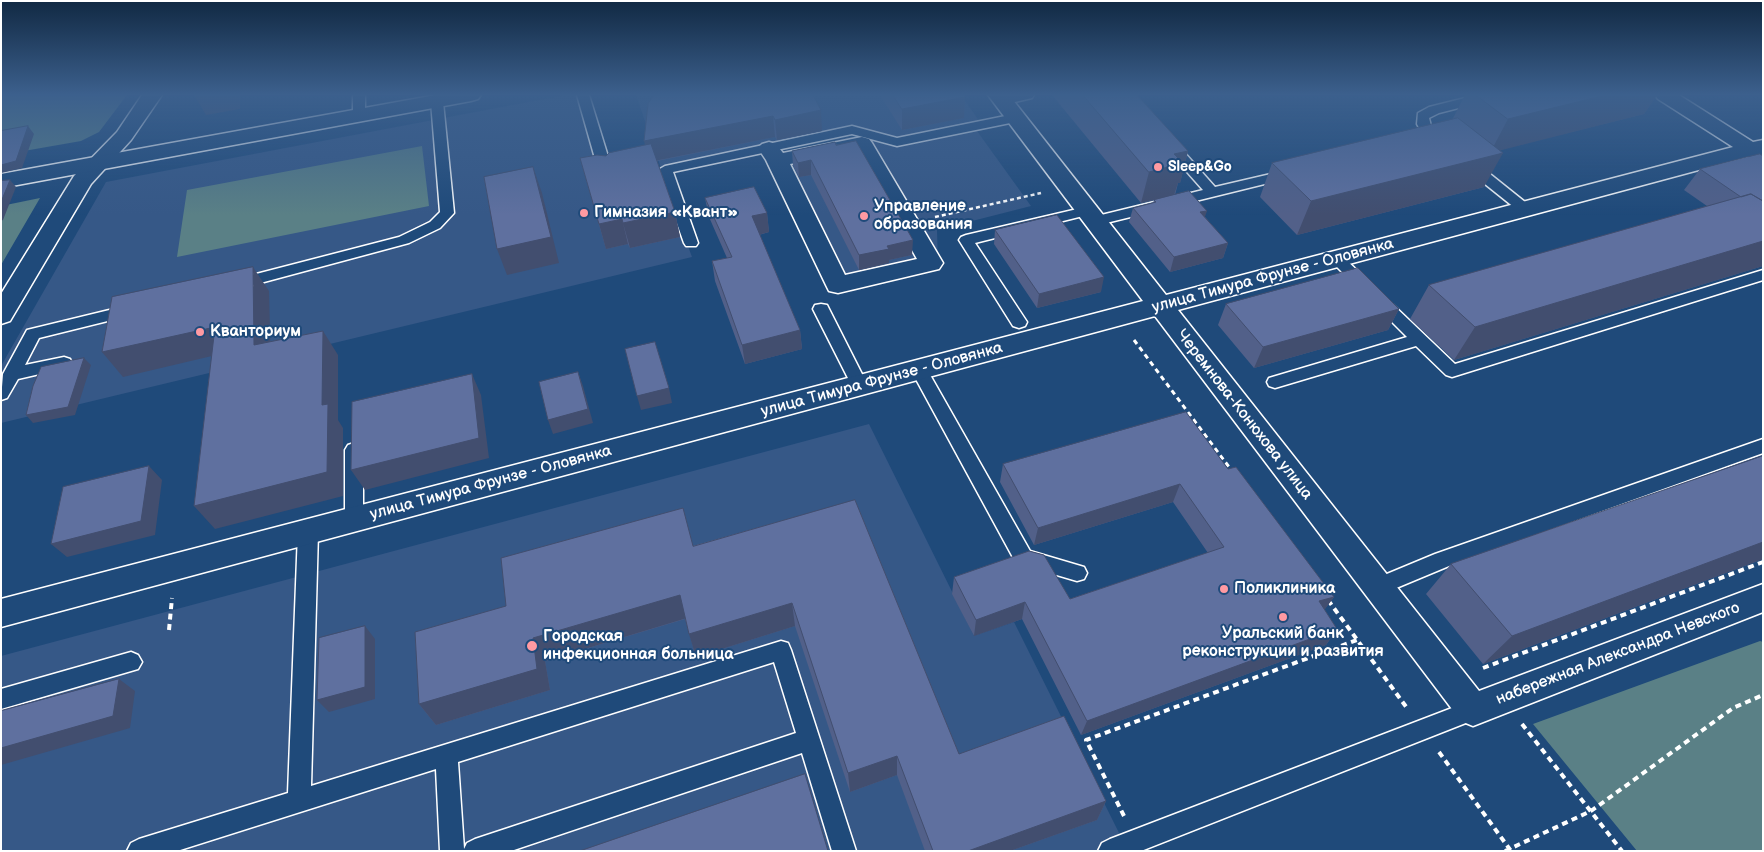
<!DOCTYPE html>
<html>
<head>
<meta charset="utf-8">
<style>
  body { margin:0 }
  #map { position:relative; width:1764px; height:852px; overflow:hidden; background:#1f4a7a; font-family:"Balsamiq Sans",sans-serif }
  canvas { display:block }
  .frame { position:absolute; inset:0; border:2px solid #fff; pointer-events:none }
</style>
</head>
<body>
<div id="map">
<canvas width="1764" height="852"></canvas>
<div class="frame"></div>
</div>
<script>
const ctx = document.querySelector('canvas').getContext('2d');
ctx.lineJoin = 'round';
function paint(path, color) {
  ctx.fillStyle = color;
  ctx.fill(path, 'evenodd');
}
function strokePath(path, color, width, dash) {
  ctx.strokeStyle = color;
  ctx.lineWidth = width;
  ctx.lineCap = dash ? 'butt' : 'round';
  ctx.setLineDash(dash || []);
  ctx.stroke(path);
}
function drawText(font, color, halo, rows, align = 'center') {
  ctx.font = font + ' "Balsamiq Sans",sans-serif';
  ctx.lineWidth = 4;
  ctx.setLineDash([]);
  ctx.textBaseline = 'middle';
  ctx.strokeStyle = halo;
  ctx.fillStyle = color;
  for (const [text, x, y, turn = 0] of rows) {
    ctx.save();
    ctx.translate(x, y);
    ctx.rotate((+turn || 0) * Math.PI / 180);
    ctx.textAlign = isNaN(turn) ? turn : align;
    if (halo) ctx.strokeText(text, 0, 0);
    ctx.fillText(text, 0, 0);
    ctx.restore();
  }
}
paint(new Path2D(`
  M565 95H577L598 169 655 157 692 257 1 423V366L106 182Z
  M636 95H961L980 122 898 139 852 126 661 168Z
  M977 131 1031 206 937 230 938 264 836 288 770 156 850 137 899 147Z
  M869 424 974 636 1014 622 1128 851H1V656Z`), '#365887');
paint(new Path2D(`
  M1 95H127L99 132 81 141 1 155Z
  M422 146 429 206 177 257 187 190Z
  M40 198 1 265V206Z
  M1760 641 1763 642V851H1637L1533 724Z`), '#5a8086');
const lane = new Path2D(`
  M353 95H365V116L364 119H354L353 116Z
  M577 95H589L614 176 612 179 607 180 600 176Z
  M1010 95H1034L1032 98 1002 105 996 101 998 98Z
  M1477 95H1500L1498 98 1439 113 1429 118 1431 126 1448 141 1446 144C1434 147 1422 134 1417 124L1418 113 1429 107Z
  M437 98 443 102 454 213 440 228 409 243 238 289 233 288 230 284 233 280 399 237 430 222 440 212 431 102Z
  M1015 114 1021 118 1020 121 897 146 852 134 673 172 698 243 696 246H686L684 243 658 170 665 166 852 126 897 138Z
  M1171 142 1176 143 1215 187 1288 170 1295 174 1293 177 1094 226 1089 224 1087 221 1089 218 1203 190 1164 146Z
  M1470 161 1475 162 1530 206 1532 209 1530 212H1520L1465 168 1463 165 1465 162Z
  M1086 207 1091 208 1093 211 1091 214 975 243 1027 322 1025 326 1019 328 1013 326 959 240 961 237 966 235Z
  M1337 254 1342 256 1455 364 1763 270V280L1452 377 1446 375 1416 346 1275 388 1269 386 1267 382 1269 378 1407 337 1329 259 1332 256Z
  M821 304 827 305 829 309 868 386 866 390 860 392 854 390 852 386 813 309 815 305Z
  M130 305 136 306 138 310 136 314 39 338 25 365 64 357 70 359 72 363 70 367 18 379 7 398 1 400 3 374 27 330Z
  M919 364 925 366 1030 551 1084 567 1087 573 1084 579 1077 581 1016 563 911 370 913 366Z
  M1763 439V453L1449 566 1377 596 1370 593 1367 587 1370 581 1435 554Z
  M354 443 360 445 363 450V520L361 526 354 528 347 526 345 520V450L348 445Z
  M308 524 315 526 318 532 311 786 781 641 788 643 791 650 856 851H832L802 753 511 851H440L436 769 177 851H127L131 843 139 839 288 793 298 532 301 526ZM774 662 796 733 475 839 467 843 464 849 458 762Z
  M131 652 138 655 142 662 138 669 1 709V689Z
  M1473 700 1481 703 1484 710 1481 717 1141 851H1098L1102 843 1110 839Z`);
const street = new Path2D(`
  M142 95H162L131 140 91 184 10 321 1 324V294L74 176 117 132Z
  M988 95H1009L1166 295 1733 147 1658 99 1655 95H1679L1753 142 1763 140V160L1759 161 1747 157 1178 310 1479 691 1763 584V612L1473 726 1461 721 1155 316 1 627V599L1143 301Z
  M862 137 869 139 872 143 943 263 939 269 838 293 829 291 826 285 766 160 758 148 762 144 769 142 776 144 783 153ZM856 151 917 259 845 275 790 164Z`);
const secondary = new Path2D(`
  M436 95H481L478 99 471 101 1 188V174Z`);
strokePath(lane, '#fff', 3);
strokePath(street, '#fff', 3);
strokePath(secondary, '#fff', 3);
strokePath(new Path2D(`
  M935 217 1041 193`), '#fff', 2.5, [4, 3]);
strokePath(new Path2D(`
  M1134 340 1232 471`), '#fff', 3, [5, 4]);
strokePath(new Path2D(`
  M1328 600 1407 708
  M169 630 172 598
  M1483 668 1763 562
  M1522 724 1622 851
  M1439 752 1511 851
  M1124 816 1086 740 1357 640
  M1505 851 1591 811 1733 708 1763 695`), '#fff', 4, [6, 4.5]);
paint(lane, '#1f4a7a');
paint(street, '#1f4a7a');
paint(secondary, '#1f4a7a');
paint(new Path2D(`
  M880 95H964L965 97 964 118 902 130Z
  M1052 95H1137L1188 151 1180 183H1178L1175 195 1205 217 1228 243 1223 258 1170 272 1129 222 1133 208 1153 203 1154 200 1141 203Z
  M1465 95H1657L1644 114 1499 150 1484 187 1297 235 1260 197 1272 163 1452 120Z
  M813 97 822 131 777 140 775 137 657 161 675 212 680 237 630 248 628 244 606 249 580 158 606 156 645 145Z
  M835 142 912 255 889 260V263L859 270 811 175 799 177 793 165 792 151Z
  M1763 156V266L1454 360 1410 319 1429 285 1707 206 1684 190 1700 169Z
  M705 198 767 213 769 232 759 235 800 330 802 349 745 364 715 281 712 261 727 258 709 217Z
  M995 230 1101 292 1037 308 994 244Z
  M1226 304 1399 309 1388 330 1254 368 1218 325Z
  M1763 456V559L1483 664 1426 594 1451 564Z
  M1003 464 1228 469 1334 597 1324 610 1337 629 1326 645 1081 735 1022 619 974 636 952 594 954 577 1070 599 1208 553 1173 502 1034 545 1000 482Z
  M855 500 959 754 1106 801 1097 820 1010 851H925L897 775 850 792 795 626 696 657 685 619 545 661 550 690 436 725 419 704 506 606 693 546Z`), '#526089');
paint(new Path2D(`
  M194 95H240V109L206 115Z
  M1606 95H1657L1644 114 1490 153 1508 119Z
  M965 97 964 118 902 130V109Z
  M821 110 822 131 777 140 775 120Z
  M773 116 775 137 649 162 644 141Z
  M28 126 34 134 22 168 1 173V165Z
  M1188 151 1180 183H1178L1174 195 1141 203 1149 172 1174 154Z
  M1503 153 1484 187 1297 235 1311 201Z
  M811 160V175L799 177 798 163Z
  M533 167 542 193 559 263 507 275 497 249Z
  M10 180 16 187 3 220 1 221V202Z
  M1207 211 1202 225 1200 212Z
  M675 212 680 237 630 248 623 223Z
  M767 213 769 232 754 236 752 216Z
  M622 219 628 244 606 249 599 224Z
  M913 240 912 255 889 260V263L859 270V255L887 246Z
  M1763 241V266L1454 360 1475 327Z
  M1228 243 1223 258 1170 272 1174 257Z
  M253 267 269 291 271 370 254 345Z
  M1104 277 1101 292 1037 308 1039 294Z
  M1399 309 1388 330 1254 368 1263 347Z
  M215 327 233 351 123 377 102 352Z
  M800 330 802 349 745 364 742 345Z
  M323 331 338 355V420L343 428V496L215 529 194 506 322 405Z
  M84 358 91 365 75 415 33 423 26 415Z
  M578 372 583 386 593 423 553 434 548 420Z
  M472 374 481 395 489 458 365 490 351 470Z
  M669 388 672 403 641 410 637 396Z
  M149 466 162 480 155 535 67 557 51 544Z
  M1180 484 1173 502 1034 545 1038 528Z
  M1763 542V559L1483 664 1512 636Z
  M680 595 687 618 545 661 550 690 436 725 419 704 533 638Z
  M1334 597 1322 613 1319 601Z
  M1025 602 1022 619 974 636 976 620Z
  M792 603 795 626 696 657 689 634Z
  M365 626 375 639V699L329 712 317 700Z
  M1337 629 1326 645 1081 735 1087 721Z
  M119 679 135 691 130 728 1 765V748Z
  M897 756V775L850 792 848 773Z
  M1106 801 1097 820 1010 851H968Z`), '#424e6f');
const building = new Path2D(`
  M654 95H813L821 110 775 120 773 116 644 141 648 104Z
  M893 95H964L965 97 902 109Z
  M1083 95H1137L1188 151 1174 154 1183 163 1149 172Z
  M1476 95H1606L1508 119Z
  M1458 118 1503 153 1311 201 1272 163Z
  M28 126 16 161 1 165V131Z
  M856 141 913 240 887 246 889 249 859 255 811 160 798 163 792 151 835 142 836 145Z
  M651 144 675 212 623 223 622 219 599 224 580 158 597 155 606 156 609 153Z
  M1760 154 1763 156V201L1751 194 1741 197 1700 169Z
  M533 167 551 237 497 249 484 177Z
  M10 180 1 202V181Z
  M754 187 767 213 752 216 800 330 742 345 712 261 732 257 705 198Z
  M1189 191 1207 211 1200 212 1228 243 1174 257 1133 208 1156 202 1154 200Z
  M1751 194 1763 201V241L1475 327 1429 285Z
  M1057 215 1104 277 1039 294 995 230Z
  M253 267 254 345 323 331 322 405 328 404 327 472 194 506 215 327 102 352 112 297Z
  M1358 268 1399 309 1263 347 1226 304Z
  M655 342 669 388 637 396 625 349Z
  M84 358 68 407 26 415 33 386 41 367Z
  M578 372 588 409 548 420 539 382Z
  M472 374 479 438 351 470 352 402Z
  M1186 412 1228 469 1236 467 1334 597 1319 601 1337 629 1087 721 1025 602 976 620 954 577 1029 551 1044 555 1070 599 1224 547 1180 484 1038 528 1003 464Z
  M1763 456V542L1512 636 1451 564Z
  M149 466 141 521 51 544 63 487Z
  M855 500 959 754 1064 716 1106 801 968 851H933L897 756 848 773 792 603 689 634 680 595 533 638 537 669 419 704 415 632 506 606 501 558 683 508 693 546Z
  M365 626V687L317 700 319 638Z
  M119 679 113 716 1 748V711Z
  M805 774 828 851H580Z`);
paint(building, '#5f709f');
strokePath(building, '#424e6f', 1);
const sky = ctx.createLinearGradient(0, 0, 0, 215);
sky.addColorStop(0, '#112943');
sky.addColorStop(0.44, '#3c608d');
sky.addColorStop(1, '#3c608d00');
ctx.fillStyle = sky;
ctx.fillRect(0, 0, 1764, 215);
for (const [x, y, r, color] of [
  [1158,167,5,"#ff9aa2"],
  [584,213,5,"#ff9aa2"],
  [864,216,5,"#ff9aa2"],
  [200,332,5,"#ff9aa2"],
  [1224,589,5,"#ff9aa2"],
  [1283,617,5,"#ff9aa2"],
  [532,646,6,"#ff9aa2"]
]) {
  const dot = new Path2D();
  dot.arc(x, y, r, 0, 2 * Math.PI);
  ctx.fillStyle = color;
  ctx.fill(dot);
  strokePath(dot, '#1f4a7a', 2);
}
drawText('bold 14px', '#fff', '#1f4a7a', [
  ["Sleep&Go",1168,167]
], 'left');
drawText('bold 16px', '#fff', '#1f4a7a', [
  ["Управление",874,207],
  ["образования",874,225],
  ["Гимназия «Квант»",594,213],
  ["Кванториум",210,332],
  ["Поликлиника",1234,589],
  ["Уральский банк",1283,634,"center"],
  ["реконструкции и развития",1283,652,"center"],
  ["Городская",543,637],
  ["инфекционная больница",543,655]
], 'left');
drawText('16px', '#fff', '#1f4a7a', [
  ["улица Тимура Фрунзе - Оловянка",1273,276,-15],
  ["улица Тимура Фрунзе - Оловянка",882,380,-15],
  ["Черемнова-Конюхова улица",1244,415,52],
  ["улица Тимура Фрунзе - Оловянка",491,483,-15],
  ["набережная Александра Невского",1618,654,-21]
]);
</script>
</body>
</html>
